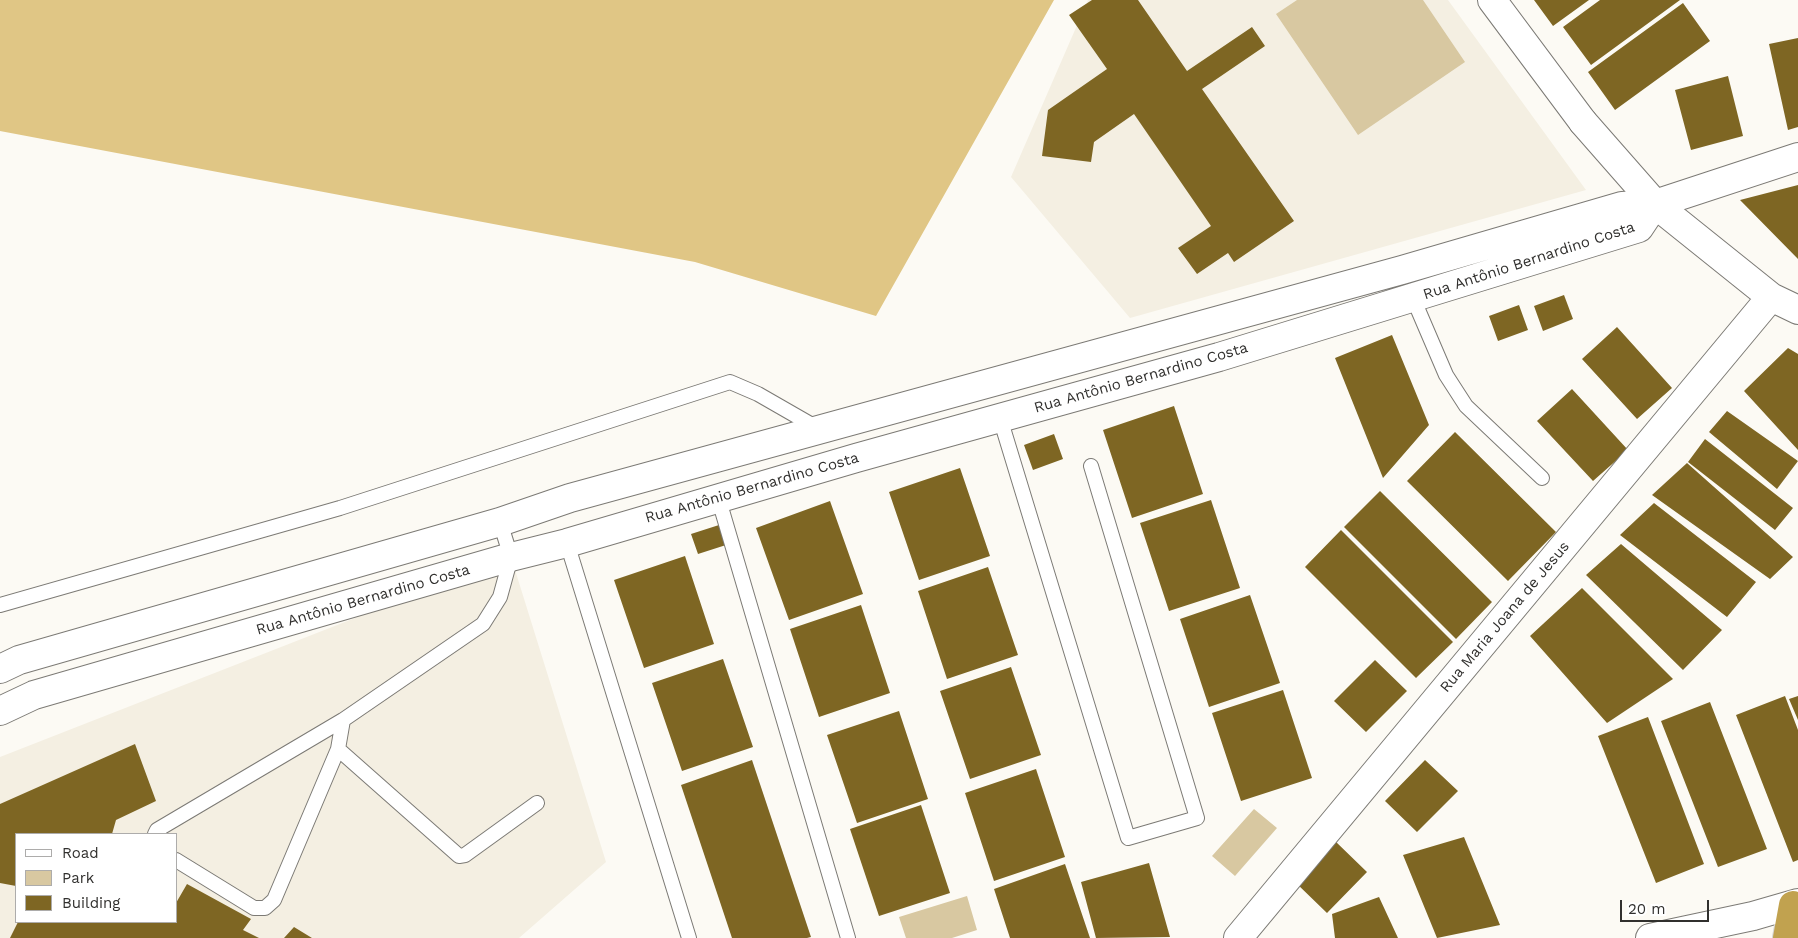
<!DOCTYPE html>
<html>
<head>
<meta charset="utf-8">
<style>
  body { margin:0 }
  #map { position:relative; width:1798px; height:938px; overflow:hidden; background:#fcfaf4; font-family:"Work Sans",sans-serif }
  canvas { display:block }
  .legend { position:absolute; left:15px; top:833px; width:162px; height:90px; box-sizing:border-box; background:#fff; border:1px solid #adacab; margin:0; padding:6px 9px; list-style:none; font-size:15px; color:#31302e }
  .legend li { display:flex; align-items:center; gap:10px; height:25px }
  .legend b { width:25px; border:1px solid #adacab }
  .scale { position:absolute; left:1620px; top:900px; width:89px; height:22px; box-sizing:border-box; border:2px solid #31302e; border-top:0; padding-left:6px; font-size:15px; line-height:18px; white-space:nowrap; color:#31302e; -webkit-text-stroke:4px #fff; paint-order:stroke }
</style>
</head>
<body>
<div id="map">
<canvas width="1798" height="938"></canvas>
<ul class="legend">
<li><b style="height:6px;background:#fff"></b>Road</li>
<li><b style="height:14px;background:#d8c8a1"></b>Park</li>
<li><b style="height:14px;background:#7e6623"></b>Building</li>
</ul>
<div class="scale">20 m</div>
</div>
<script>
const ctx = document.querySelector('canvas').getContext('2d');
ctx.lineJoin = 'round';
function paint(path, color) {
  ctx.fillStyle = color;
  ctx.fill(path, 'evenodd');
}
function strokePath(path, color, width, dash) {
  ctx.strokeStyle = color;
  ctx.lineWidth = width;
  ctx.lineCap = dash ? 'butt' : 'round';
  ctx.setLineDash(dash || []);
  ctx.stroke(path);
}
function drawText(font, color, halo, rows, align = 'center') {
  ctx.font = font + ' "Work Sans",sans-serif';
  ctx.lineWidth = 5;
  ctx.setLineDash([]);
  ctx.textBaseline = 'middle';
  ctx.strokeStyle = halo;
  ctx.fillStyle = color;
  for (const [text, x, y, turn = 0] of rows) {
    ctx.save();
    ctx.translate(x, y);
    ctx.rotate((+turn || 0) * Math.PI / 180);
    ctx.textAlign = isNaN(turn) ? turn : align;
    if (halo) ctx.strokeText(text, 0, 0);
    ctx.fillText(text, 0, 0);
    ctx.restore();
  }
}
paint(new Path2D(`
  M1088 0H1448L1586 190 1130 318 1011 177Z
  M511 557 606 862 519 938H0V757ZM16 834H176V922H16Z`), '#f4efe2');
paint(new Path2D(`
  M1297 0H1423L1465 62 1358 135 1276 14Z
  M1254 809 1277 828 1235 876 1212 856Z
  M967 896 977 930 952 938H906L899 917Z`), '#d8c8a1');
paint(new Path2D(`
  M0 0H1054L876 316 695 262 0 131Z`), '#e0c685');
paint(new Path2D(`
  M1092 0H1138L1187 71 1252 27 1265 46 1202 89 1294 221 1234 262 1228 253 1197 274 1178 248 1211 226 1134 114 1094 142 1091 162 1042 156 1048 110 1107 69 1069 15Z
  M1534 0H1589L1553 26Z
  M1600 0H1680L1591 65 1563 27Z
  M1683 3 1710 41 1615 110 1588 72Z
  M1798 38V127L1788 130 1769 44Z
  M1728 76 1743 136 1691 150 1675 90Z
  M1798 185V259L1740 200Z
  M1564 295 1573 319 1543 331 1534 306Z
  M1519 305 1528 330 1498 341 1489 316Z
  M1617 327 1672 388 1637 419 1582 359Z
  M1392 335 1429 425 1383 478 1335 358Z
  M1788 348 1798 354V450L1744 391Z
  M1572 389 1628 450 1593 481 1537 421Z
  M1174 406 1203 494 1132 518 1103 430Z
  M1727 411 1798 461 1777 489 1709 432Z
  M1455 432 1556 532 1508 581 1407 481Z
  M1054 434 1063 459 1033 470 1024 445Z
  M1705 439 1793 508 1775 530 1688 462Z
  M1687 463 1793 557 1770 579 1652 495Z
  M960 468 990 556 919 580 889 492Z
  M1380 491 1492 602 1456 639 1344 527Z
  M1211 500 1240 588 1169 611 1140 523Z
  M830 501 863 594 789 620 756 528Z
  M1654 503 1756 582 1727 617 1620 535Z
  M719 525 726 545 698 554 691 534Z
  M1341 530 1453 642 1416 678 1305 567Z
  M1621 544 1722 630 1683 670 1586 575Z
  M685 556 714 644 644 668 614 580Z
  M988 567 1018 655 947 679 918 591Z
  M1582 588 1673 679 1607 723 1530 636Z
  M1250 595 1280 683 1209 707 1180 619Z
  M861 605 890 693 819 717 790 629Z
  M723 659 753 747 682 771 652 683Z
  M1375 660 1407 691 1366 732 1334 701Z
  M1011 667 1041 755 970 779 940 691Z
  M1283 690 1312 778 1241 801 1212 713Z
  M1785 696 1798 730V860L1793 862 1736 715Z
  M1798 696V720L1789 699Z
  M1710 702 1767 849 1718 867 1661 721Z
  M899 711 928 799 857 823 827 735Z
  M1648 717 1704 864 1656 883 1598 736Z
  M135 744 156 801 116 820 112 834H16V886L0 883V804Z
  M752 760 811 937 807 938H732L681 785Z
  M1425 760 1458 791 1417 832 1385 801Z
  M1036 769 1065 857 994 881 965 793Z
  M921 805 950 893 879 916 850 829Z
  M1464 837 1500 925 1437 938 1403 855Z
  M1335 841 1367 872 1327 913 1295 882Z
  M1149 863 1170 937 1096 938 1081 882Z
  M1065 864 1090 938H1010L994 889Z
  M187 884 251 919 243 930 259 938H10L18 922H176V903Z
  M1379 897 1398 938H1335L1332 914Z
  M294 927 312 938H284Z`), '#7e6623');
const service = new Path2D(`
  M1413 298 1446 375 1466 406 1542 478
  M1000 418 1128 838 1197 818 1091 466
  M718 497 848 938
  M567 543 689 938
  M0 605 340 508 730 382 758 394 819 429
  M338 749 459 856 465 855 537 803
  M155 834 157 830 343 720 483 624 500 597 511 557 500 522
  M176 860 254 908H265L274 900 338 749 343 720`);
const minor = new Path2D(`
  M1583 122 1655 204 1771 297 1798 310
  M1238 938 1771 297`);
const tertiary = new Path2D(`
  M1492 0 1583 122
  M0 669 19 660 500 522 570 498 1402 270 1622 206 1655 204 1798 157
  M0 711 34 695 511 557 567 543 856 458 1219 357 1639 228 1655 204
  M1650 938 1753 916 1798 903`);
const motorway = new Path2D(`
  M1787 938 1793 905 1798 907`);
strokePath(service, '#7c7a75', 16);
strokePath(minor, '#7c7a75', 30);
strokePath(tertiary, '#7c7a75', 30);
strokePath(motorway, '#d6d6d5', 30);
strokePath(service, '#fff', 14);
strokePath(minor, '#fff', 28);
strokePath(tertiary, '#fff', 28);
strokePath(motorway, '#c1a24f', 28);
drawText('15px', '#31302e', '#fff', [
  ["Rua Antônio Bernardino Costa",1529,261,-18],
  ["Rua Antônio Bernardino Costa",1141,378,-16],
  ["Rua Antônio Bernardino Costa",752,488,-16],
  ["Rua Antônio Bernardino Costa",363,600,-16],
  ["Rua Maria Joana de Jesus",1505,617,-50]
]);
</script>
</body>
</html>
